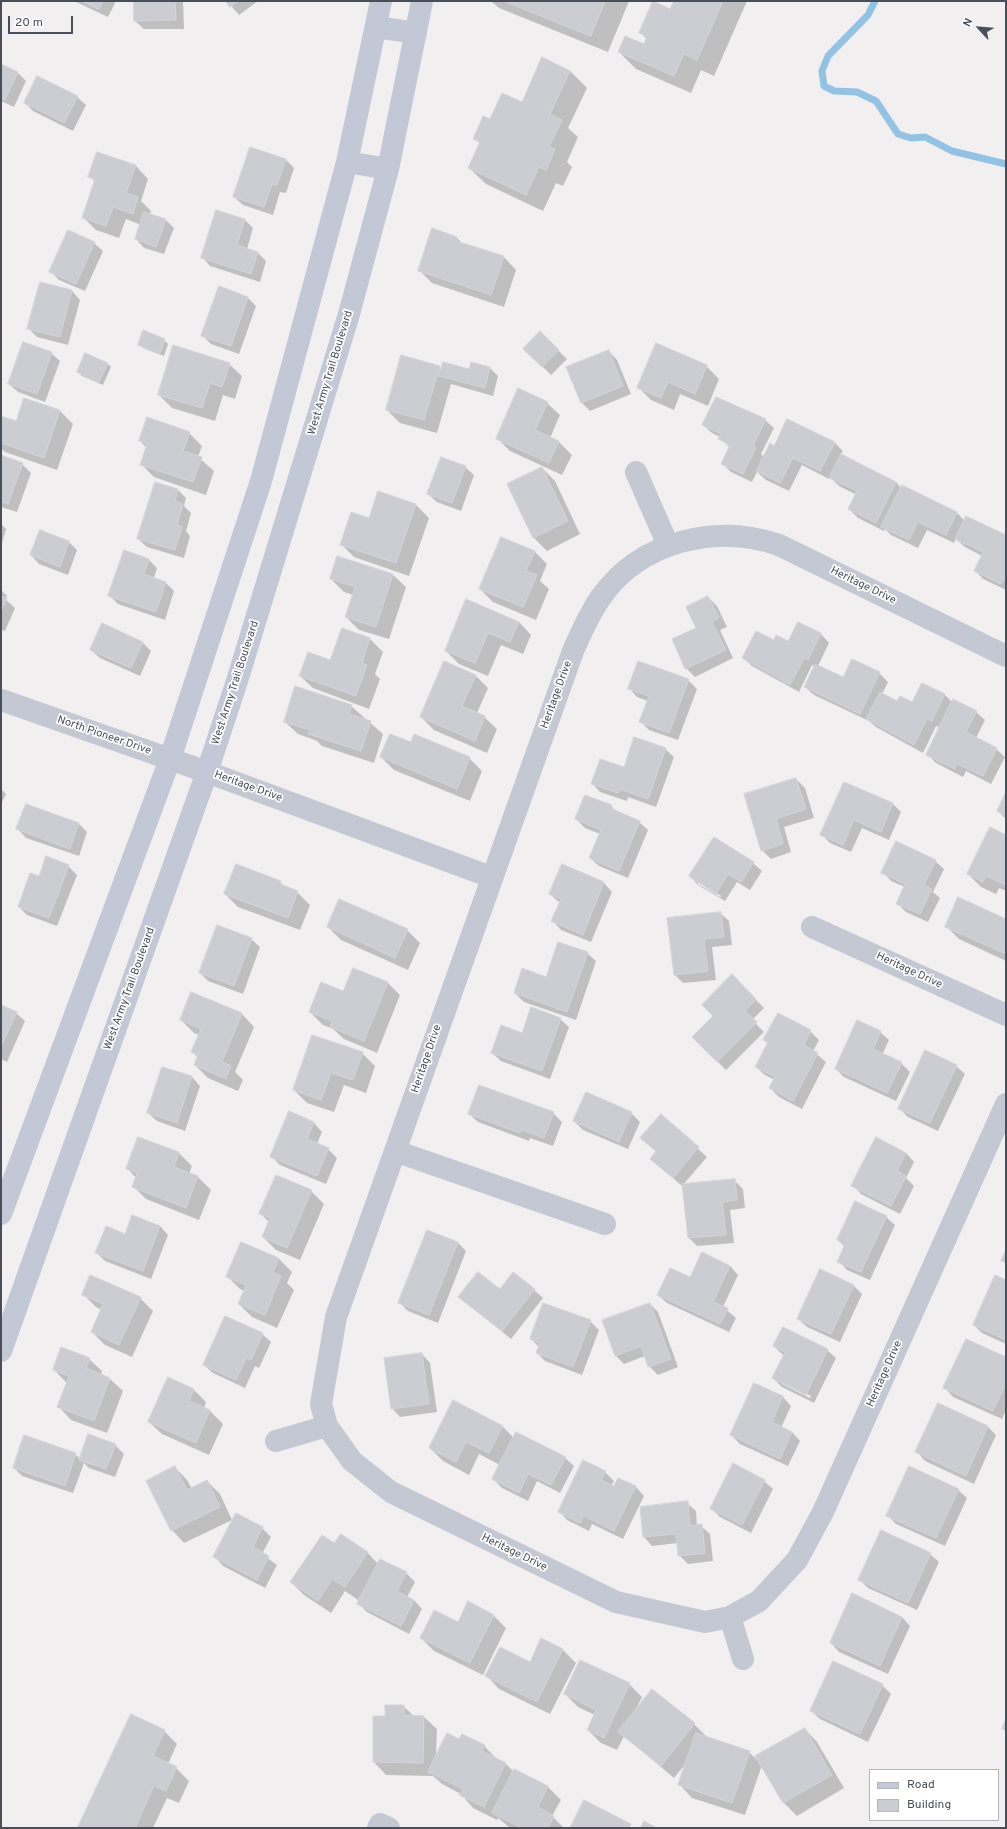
<!DOCTYPE html>
<html>
<head>
<meta charset="utf-8">
<style>
  body { margin:0 }
  #map { position:relative; width:1007px; height:1829px; overflow:hidden; background:#f1efef; font-family:Overpass,sans-serif }
  canvas { display:block }
  .frame { position:absolute; inset:0; border:2px solid #484e5a; pointer-events:none }
  .legend { position:absolute; left:869px; top:1769px; width:130px; height:52px; box-sizing:border-box; background:#fff; border:1px solid #b6b8bd; margin:0; padding:5px 7px; list-style:none; font-size:12px; color:#484e5a }
  .legend li { display:flex; align-items:center; gap:8px; height:20px }
  .legend b { width:20px; border:1px solid #b6b8bd }
  .north { position:absolute; left:959px; top:8px; width:40px; height:40px; -webkit-text-stroke:3px #fff; paint-order:stroke; rotate:296deg; font-size:11px; font-weight:700; line-height:16px; text-align:center; color:#484e5a }
  .north::after { content:''; display:block; margin:auto; width:14px; height:18px; background:#484e5a; clip-path:polygon(50% 0,100% 100%,50% 72%,0 100%) }
  .scale { position:absolute; left:8px; top:16px; width:65px; height:18px; box-sizing:border-box; border:2px solid #484e5a; border-top:0; padding-left:5px; font-size:12px; line-height:14px; white-space:nowrap; color:#484e5a; -webkit-text-stroke:3px #fff; paint-order:stroke }
</style>
</head>
<body>
<div id="map">
<canvas width="1007" height="1829"></canvas>
<div class="frame"></div>
<ul class="legend">
<li><b style="height:5px;background:#c3c8d6"></b>Road</li>
<li><b style="height:11px;background:#cccdd3"></b>Building</li>
</ul>
<div class="north">N</div>
<div class="scale">20 m</div>
</div>
<script>
const ctx = document.querySelector('canvas').getContext('2d');
ctx.lineJoin = 'round';
function paint(path, color) {
  ctx.fillStyle = color;
  ctx.fill(path, 'evenodd');
}
function strokePath(path, color, width, dash) {
  ctx.strokeStyle = color;
  ctx.lineWidth = width;
  ctx.lineCap = dash ? 'butt' : 'round';
  ctx.setLineDash(dash || []);
  ctx.stroke(path);
}
function drawText(font, color, halo, rows, align = 'center') {
  ctx.font = font + ' Overpass,sans-serif';
  ctx.lineWidth = 3.5;
  ctx.setLineDash([]);
  ctx.textBaseline = 'middle';
  ctx.strokeStyle = halo;
  ctx.fillStyle = color;
  for (const [text, x, y, turn = 0] of rows) {
    ctx.save();
    ctx.translate(x, y);
    ctx.rotate((+turn || 0) * Math.PI / 180);
    ctx.textAlign = isNaN(turn) ? turn : align;
    if (halo) ctx.strokeText(text, 0, 0);
    ctx.fillText(text, 0, 0);
    ctx.restore();
  }
}
paint(new Path2D(`
  M74 1H116L108 17Z
  M135 1H183L184 29H144L135 21Z
  M227 1H258L239 15Z
  M491 1H629L608 52 499 8Z
  M675 1H747L714 76 701 70 691 93 636 69 619 52 644 46 647 39 640 32 671 10Z
  M1 65 18 73 26 81 14 107 1 101Z
  M570 71 587 88 568 128 578 137 567 162 572 167 563 186 556 183 543 211 486 184 469 168 480 144 474 138 490 120 522 103Z
  M77 97 86 105 73 131 33 111 25 103Z
  M286 160 294 168 286 193 280 192 273 215 243 205 234 197Z
  M136 166 148 179 141 201 151 211 150 214 165 219 174 228 164 254 144 248 136 239 141 225 126 219 119 238 96 230 83 217 95 182 90 176Z
  M245 220 253 228 247 249 258 253 266 261 260 282 210 266 202 257Z
  M457 238 463 244 504 257 516 270 504 307 432 283 419 270Z
  M94 243 103 251 85 291 59 280 51 272Z
  M40 283 72 291 80 300 68 345 37 337 28 328Z
  M219 287 248 298 256 306 239 354 211 344 202 335Z
  M540 333 567 359 551 375 525 349Z
  M164 340 168 344 164 356 143 348 139 344Z
  M609 351 617 360 631 394 590 411 582 403Z
  M51 353 60 361 45 402 18 392 9 384Z
  M107 363 111 367 103 385 82 376 78 372Z
  M472 363 490 368 498 376 493 396 451 384 437 433 400 423 387 410 439 367 442 370H470Z
  M229 364 242 376 235 399 223 395 215 421 172 408 159 395Z
  M706 366 719 379 708 406 680 394 674 410 651 400 638 387Z
  M24 399 60 411 73 424 57 470 5 452 1 448V417L16 422Z
  M547 403 560 415 550 438 559 442 572 455 562 475 510 451 497 438Z
  M765 420 774 428 761 454 764 457 775 447 834 442 843 451 840 455 896 482 901 488 902 486 957 513 965 521 1006 536V590L983 579 975 570 982 556 965 547 956 539 954 543 927 530 918 548 891 535 885 529 884 531 858 518 849 509 857 495 839 486 830 477 829 479 802 465 789 491 766 480 757 472 752 482 731 472 722 463 730 448 720 437 712 433 703 425Z
  M189 433 202 446 198 457 214 471 206 495 154 477 141 464 147 448 140 441Z
  M1 457 22 464 31 473 17 512 1 507Z
  M465 467 474 475 461 511 437 502 428 494Z
  M542 468 555 481 580 534 547 551 534 538 509 485Z
  M178 490 186 498 184 506 191 513 186 531 190 536 184 558 147 547 138 539Z
  M379 492 416 505 429 518 409 576 354 557 341 544 370 520Z
  M1 524 6 529 1 547Z
  M40 531 69 542 77 550 68 575 39 564 31 555Z
  M535 552 547 564 540 581 549 589 536 620 493 602 480 589Z
  M149 560 157 568 154 578 166 583 174 591 165 620 118 604 109 595Z
  M393 575 406 587 389 639 359 630 346 617 353 595 344 592 331 579Z
  M1 590 7 596 5 599 15 608 5 631 1 630Z
  M708 597 717 606 727 627 720 630 733 658 695 677 686 668Z
  M466 601 519 622 531 635 523 654 501 645 488 676 459 664 446 651Z
  M798 623 821 634 829 643 818 666 844 678 879 673 888 682 882 694 898 703 912 704 922 684 945 695 953 703 976 712 985 720 976 738 996 749 1005 757 991 784 966 771 963 777 936 763 927 754 940 728 936 726 923 753 876 727 869 721 814 695 805 687 815 667 812 665 799 692 752 666 743 658 774 641 789 643Z
  M342 629 370 639 383 652 375 674 380 679 369 709 313 688 300 676 331 661Z
  M143 643 151 651 140 676 100 658 91 650Z
  M475 675 488 688 477 713 484 717 497 729 487 753 434 730 421 717Z
  M688 680 697 689 678 740 649 730 641 722 648 701 637 697 629 688Z
  M351 706 383 734 374 763 322 746 317 741 298 734 285 722Z
  M412 744 469 758 482 771 470 801 394 770 381 757Z
  M665 749 674 757 656 807 628 797 627 801 600 792 592 783Z
  M796 779 805 788 814 818 784 827 791 852 771 859 762 850 746 795Z
  M844 783 893 804 901 812 889 840 862 828 851 852 830 843 822 835Z
  M1 789 6 794 1 804Z
  M1006 794V819L998 811Z
  M611 806 618 813 639 822 648 830 628 878 599 866 590 858 600 834 585 828 576 819Z
  M79 824 87 832 79 856 26 838 18 829Z
  M1006 836V891L999 888 996 894 981 887 968 874Z
  M935 861 944 869 933 892 940 898 928 922 906 912 897 903 905 887 891 881 883 872Z
  M753 863 762 871 750 890 737 882 725 901 698 885 690 876ZM698 881 721 896 720 897 698 884Z
  M562 865 604 883 612 892 591 942 561 930 553 921 560 903 550 894Z
  M68 866 77 875 57 926 27 915 19 907 39 877Z
  M280 882 287 888 297 892 310 905 300 930 238 907 225 894Z
  M720 913 729 921 732 945 712 947 716 980 683 983 675 975Z
  M1006 920V961L959 939 946 926Z
  M328 927 407 930 420 943 408 970 341 940Z
  M251 939 260 947 243 994 208 981 200 973Z
  M587 953 596 961 576 1020 524 1002 515 993 547 978Z
  M732 976 764 1008 752 1020 764 1032 726 1070 693 1037 714 1016Z
  M387 982 400 995 377 1053 344 1039 333 1029 323 1025 310 1012 344 992Z
  M1 1006 16 1013 25 1021 7 1062 1 1059Z
  M242 1014 254 1027 235 1072 243 1080 238 1091 208 1078 195 1065 198 1057 192 1052 199 1035 194 1033 181 1020Z
  M560 1019 569 1027 550 1079 501 1061 492 1053 522 1034Z
  M810 1031 819 1040 813 1051 826 1062 802 1109 779 1097 770 1088 775 1080 765 1075 756 1067 768 1044 764 1040Z
  M880 1032 889 1040 882 1055 901 1063 910 1072 896 1101 844 1077 836 1069Z
  M362 1053 375 1066 366 1093 344 1085 334 1112 307 1103 294 1090Z
  M956 1066 965 1074 938 1131 908 1117 899 1108Z
  M163 1068 192 1077 200 1086 185 1131 157 1121 148 1113Z
  M289 1113 314 1123 322 1132 317 1144 328 1149 337 1158 326 1184 280 1165 271 1156Z
  M553 1113 562 1122 553 1146 530 1138 529 1141 478 1122 469 1114Z
  M631 1113 640 1122 628 1149 583 1130 574 1121Z
  M661 1115 707 1157 682 1186 651 1159 657 1152 641 1138Z
  M139 1138 179 1153 192 1166 189 1174 198 1177 211 1190 199 1220 146 1199 133 1186 136 1178 127 1168Z
  M906 1153 914 1162 906 1178 914 1186 900 1214 861 1194 853 1185Z
  M734 1180 743 1189 745 1208 730 1210 734 1243 697 1246 689 1238Z
  M311 1191 324 1204 300 1260 276 1250 263 1237 269 1222 260 1213Z
  M886 1217 895 1225 870 1280 847 1270 839 1261 845 1247 838 1240Z
  M160 1226 168 1235 151 1279 105 1261 97 1253 126 1235Z
  M241 1243 279 1259 292 1272 287 1283 294 1290 277 1328 252 1317 239 1304 244 1291 240 1289 227 1276Z
  M458 1243 466 1251 438 1323 408 1311 400 1303Z
  M730 1266 738 1275 723 1307 736 1318 729 1332 667 1303 658 1295Z
  M1006 1281V1344L982 1333 974 1325Z
  M853 1285 862 1294 840 1342 807 1327 798 1319Z
  M500 1290H534L543 1298 511 1339 460 1297Z
  M83 1294 140 1298 153 1311 132 1357 105 1345 92 1332 102 1310 96 1307Z
  M650 1304 658 1312 678 1367 658 1375 649 1366 645 1356 624 1364 615 1355Z
  M590 1321 599 1330 582 1375 545 1361 537 1353 539 1347 531 1339Z
  M262 1334 271 1342 259 1368 255 1366 245 1388 213 1373 204 1365Z
  M774 1346 827 1350 836 1358 814 1403 782 1387 773 1378 784 1356ZM782 1382 811 1396 810 1398 782 1384Z
  M422 1354 430 1363 437 1412 400 1417 392 1408Z
  M1006 1358V1410L1002 1419 953 1397 945 1388Z
  M89 1359 102 1371 101 1375 110 1379 123 1391 107 1433 71 1420 59 1407 67 1383 54 1370Z
  M755 1384 783 1397 791 1406 781 1428 792 1432 800 1441 788 1466 740 1444 731 1435Z
  M193 1389 206 1402 204 1408 210 1411 223 1424 209 1455 162 1434 149 1422Z
  M502 1426 514 1438 565 1458 574 1466 560 1493 537 1481 528 1501 502 1488 493 1479 500 1465 479 1454 469 1475 443 1461 430 1448Z
  M988 1427 996 1435 974 1484 925 1461 917 1452Z
  M115 1445 124 1454 115 1477 89 1468 84 1463 73 1493 22 1476 14 1468 75 1454 80 1459Z
  M175 1467 187 1480 192 1489 207 1481 220 1494 232 1520 184 1543 172 1530Z
  M605 1472 614 1481 611 1486 614 1488 619 1479 636 1487 644 1496 623 1539 592 1524 589 1531 567 1520 559 1511Z
  M764 1481 773 1489 751 1533 720 1517 711 1508Z
  M958 1490 967 1498 945 1546 896 1524 887 1515Z
  M687 1503 696 1511 697 1526H701L710 1534 713 1561 688 1564 679 1555 678 1543 652 1546 644 1537 641 1507Z
  M237 1515 262 1528 271 1537 262 1554 277 1565 265 1588 223 1566 215 1557Z
  M341 1535 368 1553 378 1564 380 1560 406 1573 415 1582 407 1597 414 1600 422 1609 409 1634 367 1612 358 1603 361 1595 358 1600 345 1591 331 1613 304 1595 291 1582 334 1545Z
  M930 1554 939 1562 917 1610 868 1588 859 1579Z
  M853 1595 902 1617 910 1626 888 1674 839 1652 831 1643Z
  M493 1615 506 1628 483 1675 434 1651 421 1638 458 1623Z
  M542 1640 563 1650 576 1663 550 1714 499 1689 487 1676 530 1663Z
  M629 1684 642 1697 635 1711 694 1724 707 1737 749 1752 760 1763 805 1729 817 1742 844 1788 797 1816 784 1803 762 1765 745 1815 692 1798 680 1785 687 1762 674 1778 624 1736 617 1750 601 1743 588 1730 595 1715 578 1707 565 1694Z
  M882 1685 891 1694 868 1742 820 1719 811 1711Z
  M403 1706 414 1716 424 1717 437 1729 436 1757 460 1740 484 1746 497 1759 506 1764 514 1772 515 1770 548 1787 561 1800 552 1816 564 1828H510L498 1818 497 1820 473 1808 461 1794 442 1784 433 1776 386 1775 374 1762 386 1717Z
  M164 1731 177 1744 168 1764 176 1768 189 1781 179 1803 167 1798 153 1828H80Z`), '#0003');
strokePath(new Path2D(`
  M875 1 868 15 828 56 822 71 824 86 834 91 857 92 876 101 898 134 911 138 925 137 952 151 1006 164`), '#92c2e4', 7);
const building = new Path2D(`
  M82 1H103L99 9Z
  M134 1H175L176 20 134 21Z
  M226 1H238L230 7Z
  M504 1H605L591 36Z
  M653 1 670 9 674 1H723L697 60 684 54 674 76 618 52 625 36 644 44 647 36 639 33Z
  M542 57 570 71 550 114 562 120 549 147 555 149 546 170 539 167 526 195 468 168 480 142 473 139 483 116 490 119 502 93 522 102Z
  M1 64 18 72 5 100 1 98Z
  M37 76 78 96 64 123 24 103Z
  M250 147 286 159 277 185 272 184 264 207 233 197Z
  M97 152 136 165 126 193 138 197 133 214 113 207 106 226 82 218 95 179 88 177Z
  M216 210 245 219 237 245 258 252 251 274 201 258Z
  M144 212 166 219 156 247 135 239Z
  M432 228 457 237 456 241 504 256 491 295 418 271Z
  M68 230 95 242 76 284 49 272Z
  M40 282 72 290 60 337 27 329Z
  M219 286 248 297 231 346 201 336Z
  M143 330 165 339 160 353 138 345Z
  M540 331 559 350 542 367 523 349Z
  M23 342 52 352 37 394 8 384Z
  M656 343 707 365 695 394 668 382 661 398 637 388Z
  M173 345 230 363 222 387 210 383 202 408 158 395Z
  M609 350 623 386 581 403 566 367Z
  M85 353 108 363 99 382 77 372Z
  M401 355 440 366 424 420 386 410Z
  M443 362 469 369 471 362 490 367 485 388 439 376Z
  M518 388 548 402 535 430 559 441 549 463 496 439Z
  M716 397 766 419 753 446 756 448 743 474 721 464 730 445 718 439 721 434 702 425Z
  M24 398 60 410 44 458 1 443V416L16 421Z
  M147 417 190 432 183 451 202 457 193 482 140 465 147 444 139 441Z
  M787 419 835 442 820 471 793 458 780 483 756 471 770 443 774 446Z
  M841 454 896 482 876 523 848 509 857 491 829 478Z
  M1 455 23 463 8 504 1 502Z
  M441 457 466 466 452 503 427 494Z
  M542 467 568 521 533 538 507 484Z
  M155 482 178 489 175 501 183 504 177 525 182 527 175 550 137 539Z
  M902 485 957 512 946 535 918 522 909 540 881 527Z
  M378 491 416 504 396 563 340 545 351 512 369 518Z
  M966 516 1006 535V575L1001 584 974 571 983 552 955 539Z
  M40 530 69 541 60 567 30 555Z
  M501 537 535 551 526 571 537 575 523 607 479 589Z
  M124 550 149 559 144 574 166 582 156 612 108 596Z
  M337 556 393 574 376 627 345 617 355 587 330 579Z
  M1 596 7 598 1 612Z
  M708 596 719 618 712 622 726 650 685 669 672 639 696 628 686 607Z
  M466 599 519 622 510 642 488 633 475 663 445 651Z
  M798 622 821 633 808 660 804 658 790 685 742 658 756 631 774 640 776 635 788 641Z
  M102 623 143 642 131 668 90 650Z
  M342 628 370 638 362 663 367 665 356 696 299 676 308 652 330 660Z
  M852 659 880 672 860 714 804 687 815 664 843 677Z
  M444 661 476 675 462 706 485 716 475 741 420 717Z
  M638 661 689 679 669 733 639 722 649 696 628 689Z
  M922 683 945 694 932 721 927 719 914 745 866 719 880 692 897 701 900 696 912 702Z
  M295 686 352 705 349 714 371 721 361 751 308 734 310 730 284 722Z
  M953 699 977 711 966 732 997 748 983 776 957 764 955 769 926 755Z
  M390 734 411 742 414 734 470 757 457 789 380 757Z
  M634 737 666 748 648 799 619 789 618 793 591 784 600 759 624 767Z
  M796 778 806 809 776 819 783 844 761 851 744 794Z
  M844 782 893 803 881 832 854 820 843 845 820 835Z
  M1006 792V816L997 811Z
  M585 795 612 805 610 808 640 821 619 871 589 858 601 830 575 819Z
  M26 804 79 823 70 849 16 829Z
  M990 827 1006 835V885L986 876 983 882 967 874Z
  M714 837 754 862 741 882 728 874 716 894 689 876Z
  M896 841 936 860 924 885 932 889 920 914 896 904 905 884 881 873Z
  M46 856 69 865 49 918 18 907 30 873 39 876Z
  M236 864 281 881 280 884 298 891 288 918 224 894Z
  M562 864 604 882 583 935 551 921 561 899 549 894Z
  M958 897 1006 919V954L945 927Z
  M339 899 408 929 395 958 327 927Z
  M721 912 724 937 704 939 708 971 674 975 667 918Z
  M217 925 252 938 234 986 199 973Z
  M558 942 588 952 567 1012 514 993 522 968 546 977Z
  M353 968 388 982 364 1041 330 1027 332 1021 309 1012 321 982 343 991Z
  M732 974 756 999 745 1011 757 1022 717 1062 692 1037 713 1016 702 1005Z
  M191 992 242 1013 222 1062 231 1066 226 1079 194 1065 198 1055 191 1052 201 1029 180 1020Z
  M1 1005 17 1012 1 1047Z
  M531 1007 561 1018 542 1071 491 1053 501 1025 522 1033Z
  M778 1013 811 1030 804 1045 818 1053 793 1101 769 1088 775 1077 755 1067 768 1042 763 1040Z
  M857 1020 881 1031 873 1049 902 1062 887 1093 835 1069Z
  M312 1035 363 1052 353 1080 331 1073 321 1100 293 1090Z
  M925 1050 957 1065 930 1123 898 1109Z
  M162 1067 192 1076 177 1123 147 1113Z
  M479 1085 554 1112 544 1138 522 1130 520 1133 468 1114Z
  M586 1092 632 1112 619 1142 573 1121Z
  M289 1111 314 1122 307 1139 329 1148 317 1176 270 1157Z
  M661 1114 699 1147 673 1178 650 1159 656 1151 640 1138Z
  M138 1137 179 1152 174 1167 198 1176 186 1208 132 1187 137 1173 126 1169Z
  M876 1137 906 1153 897 1171 906 1176 891 1206 851 1186Z
  M276 1175 312 1190 287 1248 262 1237 270 1218 259 1214Z
  M735 1179 737 1200 722 1202 726 1235 688 1238 682 1184Z
  M855 1201 887 1216 861 1272 837 1262 845 1244 837 1240Z
  M132 1215 160 1226 143 1271 95 1253 106 1226 125 1234Z
  M427 1230 458 1242 429 1315 398 1303Z
  M241 1242 279 1258 273 1272 281 1276 265 1315 238 1304 246 1285 226 1277Z
  M1006 1250V1263L1001 1261Z
  M702 1252 730 1266 713 1302 728 1308 720 1324 657 1295 670 1268 690 1277Z
  M820 1269 854 1285 831 1334 797 1319Z
  M478 1272 500 1289 513 1272 535 1289 502 1331 458 1297Z
  M90 1275 141 1297 119 1345 91 1332 103 1304 82 1295Z
  M995 1275 1006 1280V1340L973 1325Z
  M543 1303 591 1320 573 1367 536 1353 540 1343 530 1339Z
  M650 1303 671 1359 648 1367 641 1346 615 1356 602 1320Z
  M225 1316 263 1333 251 1360 246 1358 236 1380 203 1365Z
  M783 1327 828 1349 806 1395 772 1378 785 1352 773 1346Z
  M966 1339 1006 1357V1383L993 1411 943 1388Z
  M61 1347 90 1358 86 1368 110 1378 94 1421 57 1407 69 1376 53 1370Z
  M422 1353 429 1404 391 1409 384 1358Z
  M168 1377 194 1389 189 1401 210 1410 196 1443 148 1422Z
  M754 1383 783 1396 772 1422 792 1432 780 1459 730 1435Z
  M453 1400 503 1426 489 1453 466 1442 456 1462 429 1448Z
  M938 1403 988 1426 966 1476 915 1452Z
  M516 1432 566 1457 551 1485 528 1474 519 1493 492 1479Z
  M88 1434 116 1444 106 1469 79 1460Z
  M24 1435 76 1453 65 1486 13 1468Z
  M583 1460 606 1471 601 1480 614 1486 618 1478 636 1486 614 1531 584 1516 580 1523 558 1512Z
  M733 1463 765 1480 742 1525 710 1509Z
  M175 1466 187 1490 207 1480 220 1507 171 1531 146 1481Z
  M909 1466 959 1489 936 1538 886 1516Z
  M688 1501 690 1526 702 1524 705 1553 678 1556 676 1534 643 1537 640 1507Z
  M236 1513 263 1527 253 1547 269 1556 257 1580 213 1557Z
  M881 1530 931 1553 908 1603 858 1580Z
  M341 1534 368 1552 345 1587 332 1579 318 1601 290 1582 322 1535 334 1543Z
  M380 1559 407 1572 397 1591 414 1600 401 1626 357 1604Z
  M852 1593 902 1617 880 1666 830 1643Z
  M468 1601 494 1615 470 1663 420 1638 434 1610 458 1622Z
  M541 1638 563 1649 537 1702 485 1676 500 1647 530 1662Z
  M580 1660 630 1683 604 1738 587 1730 596 1710 564 1694Z
  M833 1661 883 1684 860 1734 810 1711Z
  M652 1689 695 1723 661 1766 618 1732Z
  M385 1705H404V1715L424 1716 423 1763 373 1762V1716H385Z
  M131 1714 165 1730 153 1756 177 1767 166 1791 154 1786 135 1828H79L78 1827Z
  M1006 1719V1731L1002 1729Z
  M805 1728 832 1775 783 1803 755 1756Z
  M447 1733 459 1739 462 1734 485 1745 482 1751 506 1763 484 1807 459 1795 463 1789 428 1772Z
  M696 1733 750 1751 732 1803 678 1785Z
  M514 1769 548 1786 538 1807 554 1816 548 1828H521L492 1813Z
  M584 1800 631 1824 629 1828H570Z
  M644 1821 657 1828H641Z`);
paint(building, '#cccdd3');
strokePath(building, '#d3d4d9', 1);
strokePath(new Path2D(`
  M636 472 668 545
  M1006 656 779 545C716 523 641 541 601 597 589 614 581 633 573 651L336 1317 321 1404 327 1426 352 1461 391 1492 616 1602 705 1622 730 1617 759 1601 797 1560 823 1512 1006 1104
  M1 700 207 772 491 877
  M812 927 1006 1015
  M395 1151 605 1224
  M276 1441 327 1426
  M730 1617 743 1659
  M378 1828 380 1824 389 1828`), '#c3c8d2', 22);
strokePath(new Path2D(`
  M376 27 416 33
  M347 162 388 169
  M1 1214 170 759 261 481 347 162 381 1
  M1 1351 207 772 237 681 349 314 388 169 422 1`), '#c3c8d6', 22);
drawText('11px', '#484e5a', '#fff', [
  ["West Army Trail Boulevard",331,373,-73],
  ["Heritage Drive",863,586,26],
  ["West Army Trail Boulevard",236,683,-72],
  ["Heritage Drive",557,695,-70],
  ["North Pioneer Drive",104,736,19],
  ["Heritage Drive",248,787,20],
  ["Heritage Drive",909,971,25],
  ["West Army Trail Boulevard",130,989,-70],
  ["Heritage Drive",427,1059,-71],
  ["Heritage Drive",885,1374,-66],
  ["Heritage Drive",514,1553,26]
]);
</script>
</body>
</html>
